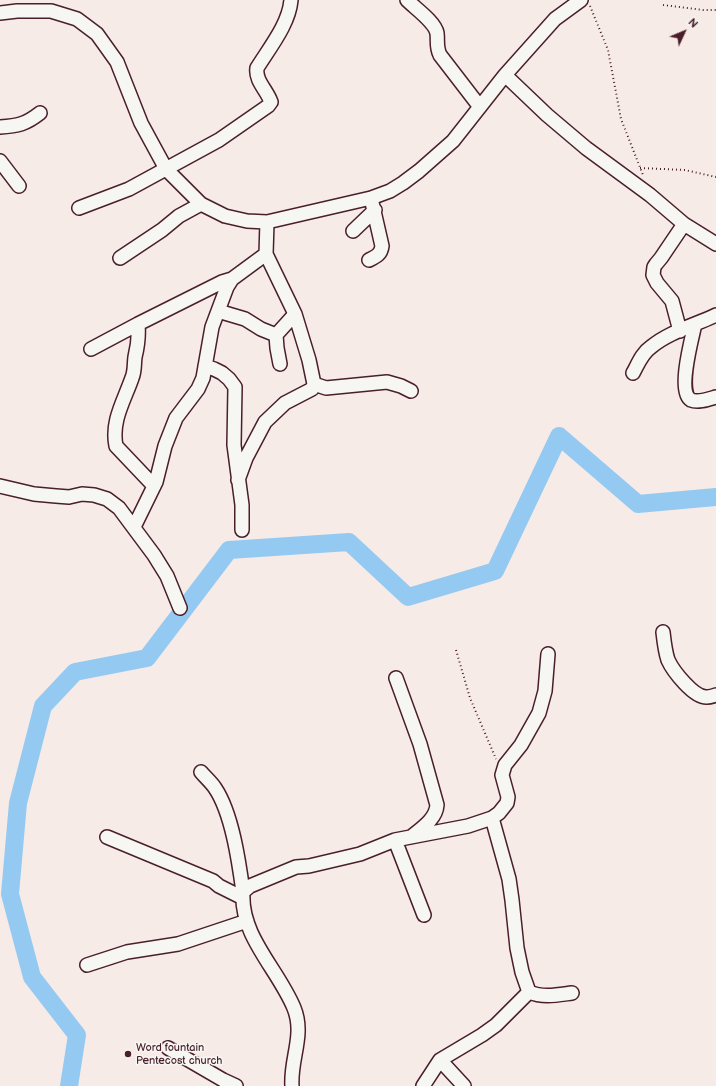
<!DOCTYPE html>
<html>
<head>
<meta charset="utf-8">
<style>
  body { margin:0 }
  #map { position:relative; width:716px; height:1086px; overflow:hidden; background:#f7ebe7; font-family:"Balsamiq Sans",sans-serif }
  canvas { display:block }
  .north { position:absolute; left:664px; top:12px; width:40px; height:40px; -webkit-text-stroke:3px #f6f6f2; paint-order:stroke; rotate:46deg; font-size:11px; font-weight:700; line-height:16px; text-align:center; color:#4a1f2b }
  .north::after { content:''; display:block; margin:auto; width:14px; height:18px; background:#4a1f2b; clip-path:polygon(50% 0,100% 100%,50% 72%,0 100%) }
</style>
</head>
<body>
<div id="map">
<canvas width="716" height="1086"></canvas>
<div class="north">N</div>
</div>
<script>
const ctx = document.querySelector('canvas').getContext('2d');
ctx.lineJoin = 'round';
function strokePath(path, color, width, dash) {
  ctx.strokeStyle = color;
  ctx.lineWidth = width;
  ctx.lineCap = dash ? 'butt' : 'round';
  ctx.setLineDash(dash || []);
  ctx.stroke(path);
}
function drawText(font, color, halo, rows, align = 'center') {
  ctx.font = font + ' "Balsamiq Sans",sans-serif';
  ctx.lineWidth = 3;
  ctx.setLineDash([]);
  ctx.textBaseline = 'middle';
  ctx.strokeStyle = halo;
  ctx.fillStyle = color;
  for (const [text, x, y, turn = 0] of rows) {
    ctx.save();
    ctx.translate(x, y);
    ctx.rotate((+turn || 0) * Math.PI / 180);
    ctx.textAlign = isNaN(turn) ? turn : align;
    if (halo) ctx.strokeText(text, 0, 0);
    ctx.fillText(text, 0, 0);
    ctx.restore();
  }
}
strokePath(new Path2D(`
  M69 1086 77 1035 32 977 10 894 18 803 43 706 75 672 147 658 229 550 349 542 408 597 495 571 559 436 638 504 716 497`), '#94caf2', 18);
const minor = new Path2D(`
  M407 0C415 8 435 22 437 33 438 41 436 47 440 55L480 107
  M0 13 17 11H51L77 19 97 34 117 62 141 123 166 169 201 204 225 216 247 221 267 222 371 198 390 191 403 183 419 171 453 141 505 75 555 19 581 0
  M505 75 547 115 586 148 650 195 684 224 716 244
  M0 127C18 126 26 124 40 113
  M0 161 19 186
  M79 208 129 189 219 140 268 106 271 102C267 90 255 81 257 68 270 47 289 24 291 0
  M353 231 375 210
  M120 258 162 230 179 216 201 204
  M369 260C377 256 381 254 382 246L371 198
  M218 311 245 319 261 329 276 335
  M138 324C139 336 138 345 135 357 134 364 135 371 132 378 124 401 111 421 116 446L154 486
  M695 324C692 338 677 392 691 400 698 403 709 399 716 397
  M680 331 672 301 657 283 653 275 654 267 656 264 661 258 684 224
  M91 349 138 324 222 282 232 279
  M280 364 277 348 276 335 295 314
  M205 366 214 369 222 373 229 379 235 387 234 445 242 505V530
  M633 373C638 364 642 353 651 347 669 332 695 325 716 315
  M314 384 326 388 387 382 401 386 411 391
  M238 480 246 458 265 422 285 403 312 389 314 384 309 360 295 314 266 254 267 222
  M0 486 34 494 56 496 69 497 82 494 94 495 107 499 119 508 154 555 167 576 180 608
  M134 527 156 482 165 446 176 418 198 389 203 378 212 327 227 287 232 279 266 254
  M663 632C664 641 665 651 668 660 673 671 694 698 707 697 710 697 713 696 716 695
  M396 678 420 744 437 805C436 819 422 828 411 837
  M201 772C205 777 211 782 215 788 232 813 239 862 243 892
  M492 818 509 879 512 900 517 948 522 972 529 992C543 998 557 995 572 993
  M107 837 213 881 219 886 243 898
  M395 840 424 915
  M87 965 127 952 178 944 247 921
  M168 1048 223 1080 236 1086
  M440 1060 464 1086
  M292 1086C290 1059 305 1035 294 1008 278 969 240 936 243 892L250 886 296 867 309 866 360 854 395 840 468 826 492 818 499 813 507 803 508 797 502 775 505 765 521 745 539 713 545 691 548 654
  M423 1086 440 1060 482 1035 496 1025 529 992`);
strokePath(minor, '#4a1f2b', 16);
strokePath(new Path2D(`
  M663 5 703 10H716
  M590 6 608 50 621 119 643 175
  M640 168 685 170 716 177
  M456 650 470 698 496 759`), '#4a1f2b', 2, [1, 3]);
strokePath(minor, '#f6f6f2', 13);
for (const [x, y, r, color] of [
  [128,1054,4,"#4a1f2b"]
]) {
  const dot = new Path2D();
  dot.arc(x, y, r, 0, 2 * Math.PI);
  ctx.fillStyle = color;
  ctx.fill(dot);
  strokePath(dot, '#f6f6f2', 1.5);
}
drawText('11px', '#4a1f2b', '#f6f6f2', [
  ["Word fountain",136,1048],
  ["Pentecost church",136,1061]
], 'left');
</script>
</body>
</html>
